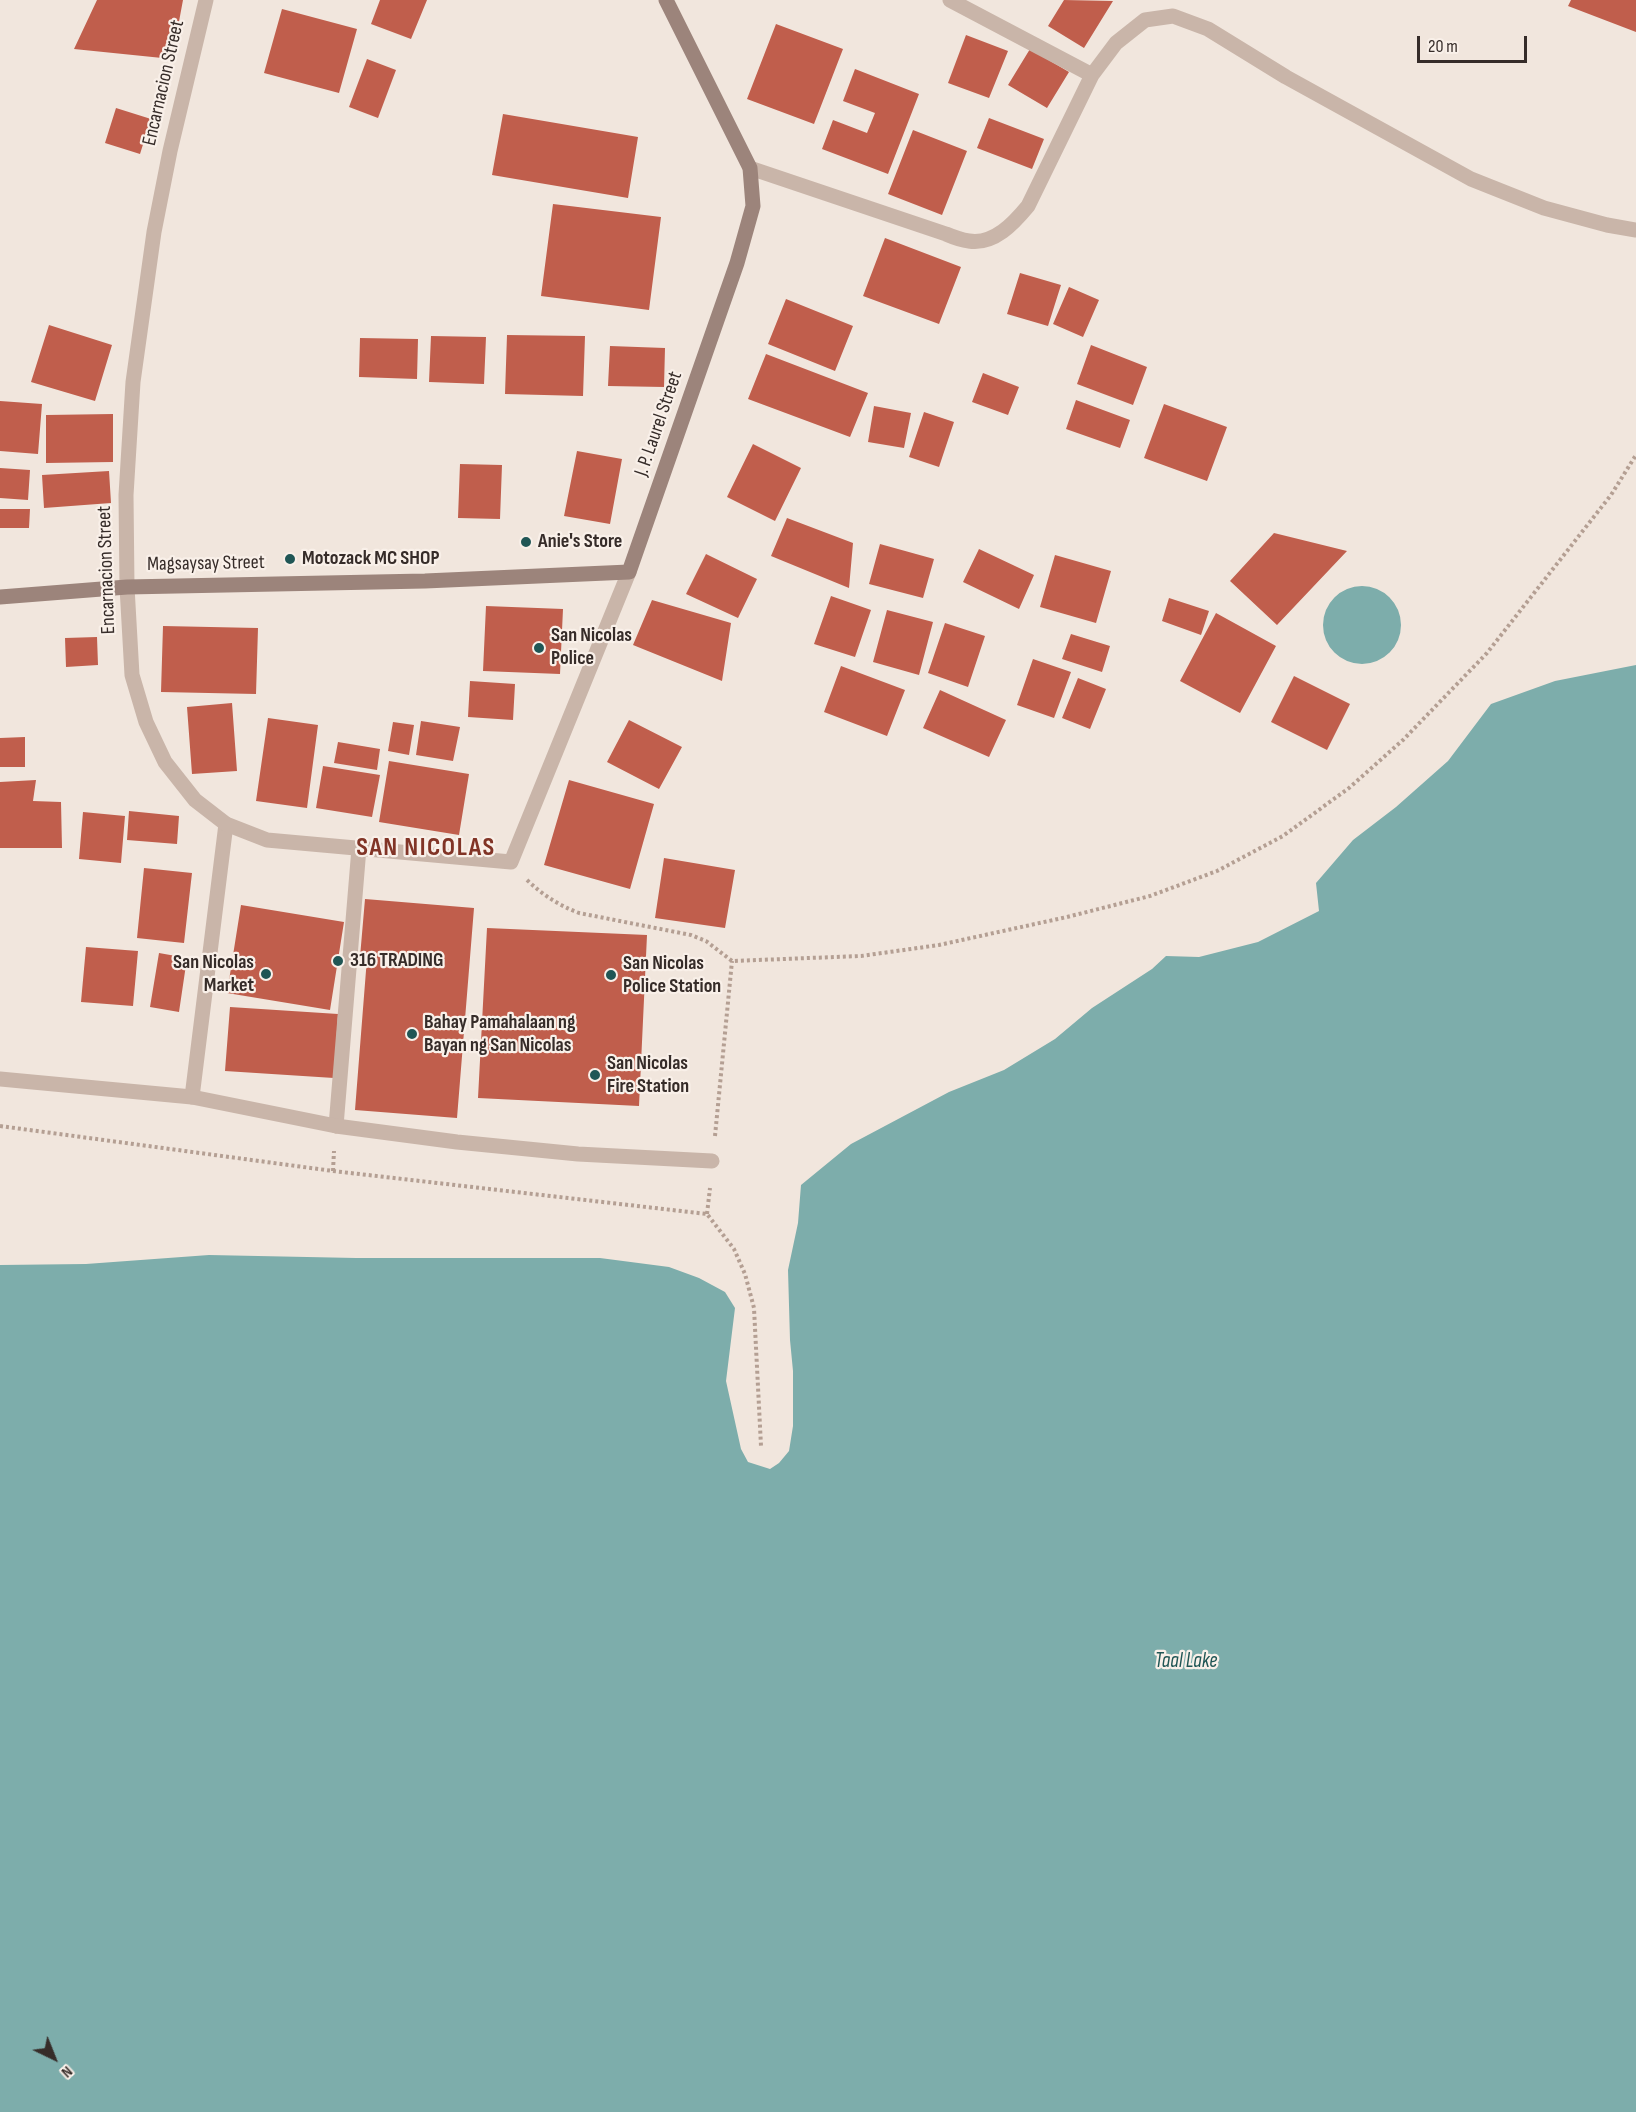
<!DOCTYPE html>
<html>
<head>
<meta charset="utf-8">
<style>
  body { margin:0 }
  #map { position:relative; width:1636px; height:2112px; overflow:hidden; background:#f1e6dd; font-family:"Sofia Sans Condensed",sans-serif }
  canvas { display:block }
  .north { position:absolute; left:24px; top:2028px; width:60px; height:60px; -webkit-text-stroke:4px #f9f0e9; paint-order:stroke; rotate:137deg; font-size:16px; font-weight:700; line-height:24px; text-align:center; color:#362c29 }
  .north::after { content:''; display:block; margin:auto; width:21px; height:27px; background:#362c29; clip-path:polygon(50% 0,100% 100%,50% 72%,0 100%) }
  .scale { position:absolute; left:1417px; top:36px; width:110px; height:27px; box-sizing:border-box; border:3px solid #362c29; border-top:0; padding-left:8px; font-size:18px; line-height:21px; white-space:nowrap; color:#362c29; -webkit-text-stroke:4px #f9f0e9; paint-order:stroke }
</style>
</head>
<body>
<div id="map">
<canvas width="1636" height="2112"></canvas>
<div class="north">N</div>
<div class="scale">20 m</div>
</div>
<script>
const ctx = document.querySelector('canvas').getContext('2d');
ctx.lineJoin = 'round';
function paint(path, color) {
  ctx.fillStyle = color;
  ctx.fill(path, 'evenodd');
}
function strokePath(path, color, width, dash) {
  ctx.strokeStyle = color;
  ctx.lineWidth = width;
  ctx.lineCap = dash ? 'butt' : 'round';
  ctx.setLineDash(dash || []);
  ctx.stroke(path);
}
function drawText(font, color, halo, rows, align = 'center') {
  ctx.font = font + ' "Sofia Sans Condensed",sans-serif';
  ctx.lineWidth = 4.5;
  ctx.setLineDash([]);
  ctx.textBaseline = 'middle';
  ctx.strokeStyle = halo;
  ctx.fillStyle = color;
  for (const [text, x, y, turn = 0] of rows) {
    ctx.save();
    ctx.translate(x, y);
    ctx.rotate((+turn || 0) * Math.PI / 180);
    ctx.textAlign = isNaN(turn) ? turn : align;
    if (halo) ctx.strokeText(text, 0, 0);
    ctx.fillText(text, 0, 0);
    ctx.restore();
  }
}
paint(new Path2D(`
  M1323 625a39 39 0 1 1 78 0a39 39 0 1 1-78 0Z
  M1636 665V2112H0V1265L86 1264 209 1255 356 1258H600L669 1267 699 1278 725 1292 735 1308 726 1381 741 1449 748 1462 770 1469 779 1463 789 1451 793 1426V1371L790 1340 788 1270 798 1223 801 1185 851 1144 949 1092 1004 1070 1055 1039 1092 1008 1152 969 1166 956 1199 957 1258 942 1319 911 1316 883 1353 840 1396 807 1448 761 1491 704 1555 681Z`), '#7dadab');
paint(new Path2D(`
  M97 0H183L172 59 74 49Z
  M380 0H427L411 39 371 24Z
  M1064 0 1113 1 1084 48 1048 26Z
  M1571 0H1636V32L1568 6Z
  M282 9 357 29 339 93 264 73Z
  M776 24 843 49 814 124 747 99Z
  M966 35 1008 51 989 98 948 83Z
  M1030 49 1069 72 1047 108 1008 85Z
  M367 59 396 70 378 118 349 107Z
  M855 69 919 94 888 174 822 149 833 120 867 133 875 113 843 101Z
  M116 108 151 119 140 154 105 143Z
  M503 114 638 137 628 198 492 175Z
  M989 118 1044 139 1032 169 977 148Z
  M913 130 967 151 942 215 888 194Z
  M553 204 661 217 649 310 541 296Z
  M885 238 961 267 939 324 863 296Z
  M1020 273 1061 285 1048 326 1007 314Z
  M1069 287 1099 300 1083 337 1053 324Z
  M786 299 853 326 835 371 768 344Z
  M49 325 112 345 95 401 31 382Z
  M507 335 585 336 583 396 505 394Z
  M431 336 486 337 484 384 429 382Z
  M360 338 418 339 417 379 359 377Z
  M1091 345 1147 367 1133 405 1077 384Z
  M610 346 665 348 664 387 608 386Z
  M766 354 868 393 850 437 748 399Z
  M983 373 1019 387 1008 415 972 402Z
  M1076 400 1130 420 1120 448 1066 429Z
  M0 401 42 404 38 454 0 451Z
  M1164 404 1227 427 1207 481 1144 458Z
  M874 406 911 413 904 448 868 442Z
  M924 412 954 422 939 467 909 457Z
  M113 414V462L46 463V415Z
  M753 444 801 468 775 521 727 497Z
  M577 451 622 459 610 524 564 516Z
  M460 464 502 465 500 519 458 518Z
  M0 468 30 470 28 500 0 498Z
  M109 471 111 503 44 508 42 475Z
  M0 509H30L29 528H0Z
  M787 518 853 543 849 588 771 556Z
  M1274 533 1347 551 1277 625 1230 581Z
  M880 544 934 559 923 598 869 584Z
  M979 549 1034 575 1019 609 963 582Z
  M706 554 757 579 738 618 686 594Z
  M1055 555 1111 571 1096 623 1040 607Z
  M831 596 871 610 855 657 814 644Z
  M1169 598 1209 611 1201 635 1162 621Z
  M652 600 731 623 722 681 633 645Z
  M486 606 563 609 560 674 483 671Z
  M887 610 933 622 919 675 873 662Z
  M1216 613 1276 646 1240 713 1180 681Z
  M945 623 985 636 968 687 928 673Z
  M163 626 258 628 256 694 161 692Z
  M1071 634 1110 646 1102 672 1062 659Z
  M97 637 98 665 66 667 65 638Z
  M1033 659 1071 672 1054 718 1017 705Z
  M841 666 905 690 887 736 824 712Z
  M1294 676 1350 704 1327 750 1271 722Z
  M1078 678 1106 689 1090 729 1062 718Z
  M470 681 515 684 513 720 468 717Z
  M940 690 1006 720 989 757 923 728Z
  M232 703 237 771 192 774 187 707Z
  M268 718 318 725 307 808 256 801Z
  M629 720 682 747 659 789 607 762Z
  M421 721 460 727 453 761 416 755Z
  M393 722 414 725 409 755 388 751Z
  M25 737V767H0V738Z
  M338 742 380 749 377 770 334 763Z
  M389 761 469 774 459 835 379 822Z
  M323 766 380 775 372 817 316 808Z
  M36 780 33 801 61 802 62 848H0V782Z
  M569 780 654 804 630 889 544 865Z
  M129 811 179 816 177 844 127 840Z
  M83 812 125 816 121 863 79 859Z
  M664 858 735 870 725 928 655 918Z
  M144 868 192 873 184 943 137 938Z
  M365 899 474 908 457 1118 355 1110 367 958 360 957Z
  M241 905 344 922 330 1010 227 993Z
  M487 928 647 935 639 1106 478 1098Z
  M86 947 138 951 133 1006 81 1002Z
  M159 953 187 958 179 1012 150 1007Z
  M230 1007 338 1014 334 1078 225 1071Z`), '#c05e4c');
strokePath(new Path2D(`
  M527 880C543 895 558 905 579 913L691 935 706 941 732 961 861 956 939 945 1067 917 1150 896 1217 871 1283 836 1349 788 1403 740 1487 653 1611 495 1636 455
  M0 1126 333 1171 707 1214 734 1249 745 1274 754 1308 761 1446
  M715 1136 732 961
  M333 1171 334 1151
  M707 1214 710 1188`), '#b49f93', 4, [3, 3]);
strokePath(new Path2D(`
  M192 1097 226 824
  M336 1126 359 848`), '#c9b5a9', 15);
strokePath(new Path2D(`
  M206 0 170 151 154 232 133 382 126 495 127 587 132 675 146 722 165 762 195 800 226 824 267 840 511 862 629 572
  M950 0 1092 75
  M750 168 946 234C953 237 961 240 969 241 994 245 1014 223 1028 206L1092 75 1116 43 1145 20 1173 16 1208 29 1286 77 1471 179 1544 208 1607 225 1636 230
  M0 1079 192 1097 336 1126 457 1142 578 1154 712 1161`), '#c9b5a9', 15);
strokePath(new Path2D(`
  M0 597 127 587 425 581 629 572 737 263 753 206 750 168 666 0`), '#9c847b', 15);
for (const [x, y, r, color] of [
  [526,542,6,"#205655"],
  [290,559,6,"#205655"],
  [539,648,6,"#205655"],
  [338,961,6,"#205655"],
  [266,974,6,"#205655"],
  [611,975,6,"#205655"],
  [412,1034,6,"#205655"],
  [595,1075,6,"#205655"]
]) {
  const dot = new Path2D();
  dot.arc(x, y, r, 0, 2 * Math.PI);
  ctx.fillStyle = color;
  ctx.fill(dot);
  strokePath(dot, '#f9f0e9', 2);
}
drawText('20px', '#362c29', '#f9f0e9', [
  ["Encarnacion Street",164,83,-77],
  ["J. P. Laurel Street",659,424,-71],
  ["Magsaysay Street",206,564,-1],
  ["Encarnacion Street",107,570,-92]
]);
drawText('bold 20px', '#362c29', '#f9f0e9', [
  ["Anie's Store",538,542],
  ["Motozack MC SHOP",302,559],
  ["San Nicolas",551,636],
  ["Police",551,659],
  ["316 TRADING",350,961],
  ["San Nicolas",254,963,"right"],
  ["Market",254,986,"right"],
  ["San Nicolas",623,964],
  ["Police Station",623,987],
  ["Bahay Pamahalaan ng",424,1023],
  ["Bayan ng San Nicolas",424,1046],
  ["San Nicolas",607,1064],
  ["Fire Station",607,1087]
], 'left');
drawText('italic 21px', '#205655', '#f9f0e9', [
  ["Taal Lake",1186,1662]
]);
ctx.letterSpacing = '1.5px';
drawText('bold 26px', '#813426', '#f9f0e9', [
  ["SAN NICOLAS",426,848]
]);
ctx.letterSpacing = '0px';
</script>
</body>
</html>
